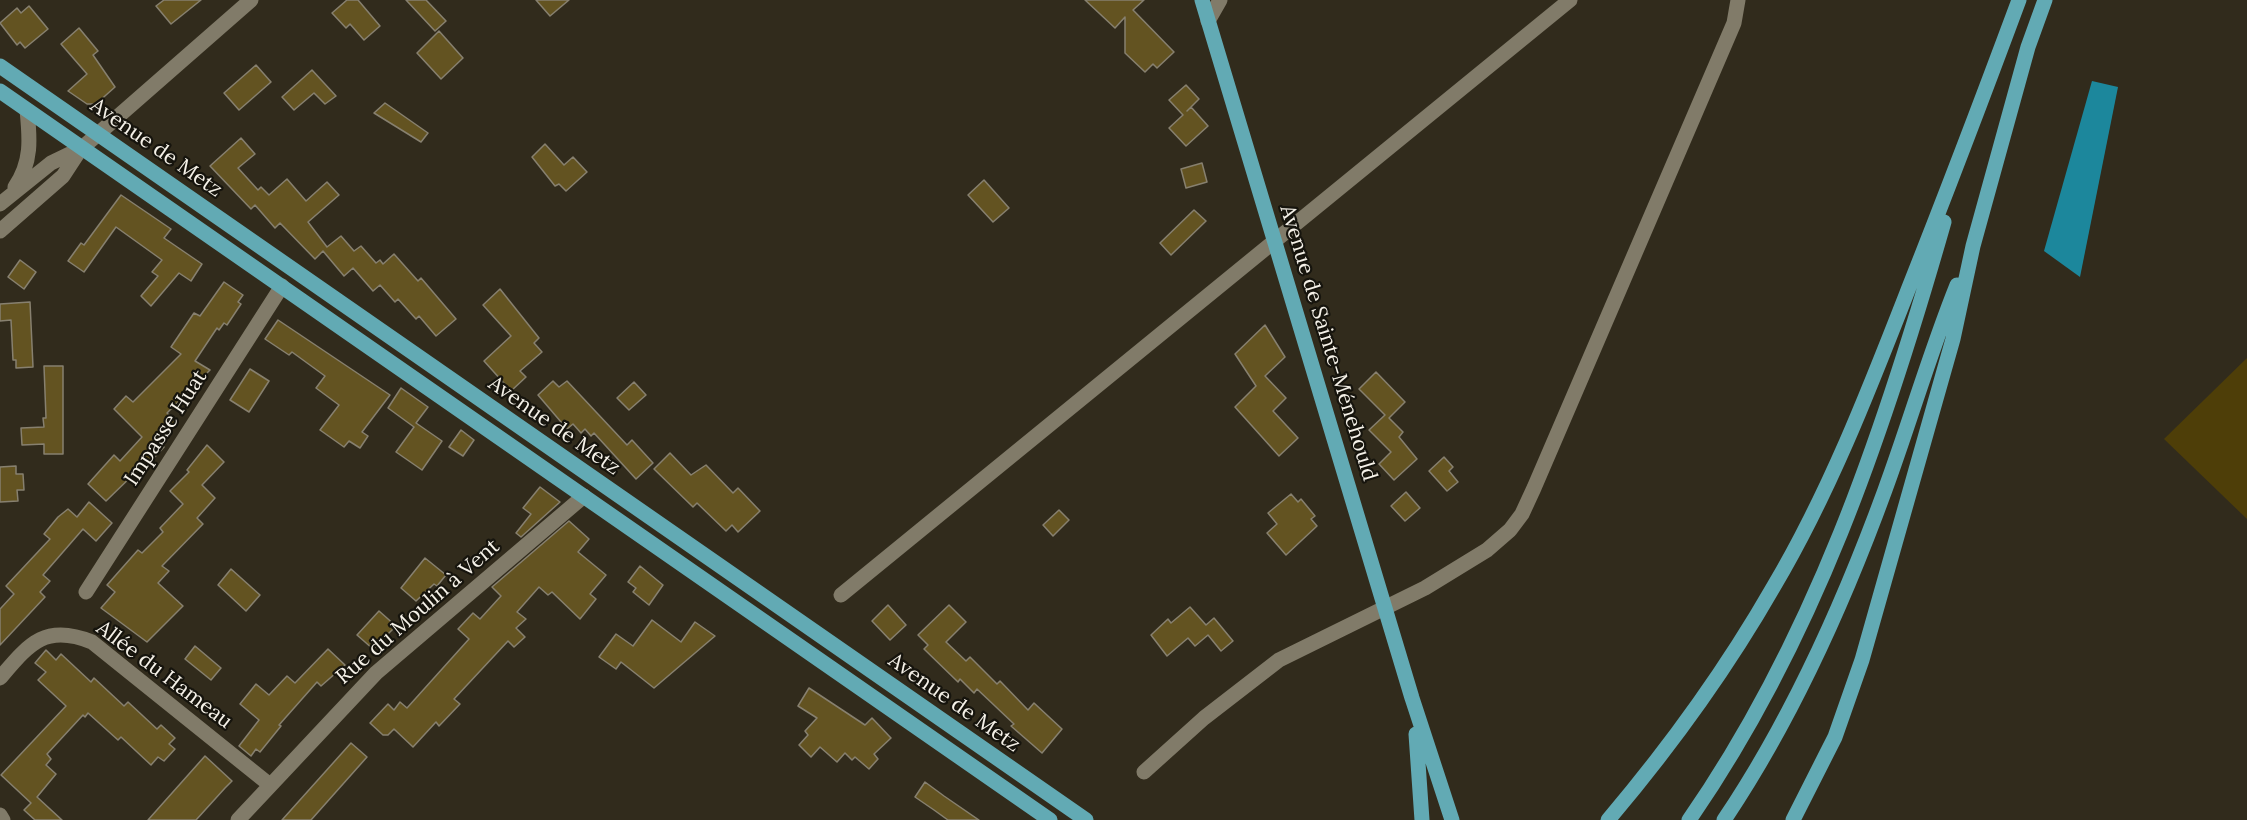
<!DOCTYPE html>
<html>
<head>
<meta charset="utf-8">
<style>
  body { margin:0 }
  canvas { display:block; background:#312b1c }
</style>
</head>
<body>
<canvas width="2247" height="820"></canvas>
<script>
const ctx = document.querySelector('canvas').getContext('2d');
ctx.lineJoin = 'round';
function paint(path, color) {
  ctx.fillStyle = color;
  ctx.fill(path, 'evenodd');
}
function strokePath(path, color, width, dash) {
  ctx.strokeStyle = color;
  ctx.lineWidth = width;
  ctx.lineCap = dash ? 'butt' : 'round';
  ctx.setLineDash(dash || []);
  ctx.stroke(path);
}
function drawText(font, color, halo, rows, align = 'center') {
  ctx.font = font + ' Lora,serif';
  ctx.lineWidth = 4.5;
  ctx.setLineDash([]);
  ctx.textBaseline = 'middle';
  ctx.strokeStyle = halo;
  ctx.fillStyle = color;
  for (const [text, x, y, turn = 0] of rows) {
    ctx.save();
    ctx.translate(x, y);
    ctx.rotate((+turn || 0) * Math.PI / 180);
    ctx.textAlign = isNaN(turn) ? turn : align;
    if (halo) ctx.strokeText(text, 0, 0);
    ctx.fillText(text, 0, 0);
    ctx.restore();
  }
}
paint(new Path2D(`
  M2247 358V519L2164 439Z`), '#4e3e08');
paint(new Path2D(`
  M2092 81 2118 87 2080 277 2044 251Z`), '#1c879c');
const building = new Path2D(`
  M164 0H201L171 24 156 6Z
  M347 0H358L380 26 364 40 350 24 346 28 332 13Z
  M406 0H426L446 21 435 31Z
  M536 0H569L550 16Z
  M1085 0H1144L1133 10 1174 52 1157 68 1153 64 1145 72 1125 53V17L1115 28Z
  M29 6 48 29 25 48 20 42 17 45 0 23 17 8 21 13Z
  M79 28 98 51 93 55 115 87 96 104H87L68 91 87 74 61 44Z
  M439 31 463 58 441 79 417 53Z
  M256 65 271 82 239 110 224 93Z
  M312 70 336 96 325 104 314 93 294 110 282 97Z
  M1186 85 1199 99 1187 111 1191 107 1208 126 1186 146 1169 128 1183 115 1169 100Z
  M385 103 428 133 421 142 374 113Z
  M241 138 255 154 238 168 258 190 261 187 269 195 287 179 306 201 327 182 339 195 308 222 327 247 341 236 354 251 361 246 376 263 380 260 383 264 394 254 418 281 421 278 456 319 436 336 419 316 416 319 398 299 395 302 380 285 373 291 353 268 344 276 323 251 315 259 280 223 275 228 255 205 251 209 210 166Z
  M545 144 564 165 573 157 587 172 566 191 559 184 555 186 532 157Z
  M1202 163 1207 182 1186 188 1181 169Z
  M984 180 1009 208 993 222 968 195Z
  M121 195 171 229 164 238 202 264 191 281 179 273 151 306 141 296 158 276 152 272 162 260 116 227 84 272 68 261 81 243 84 245Z
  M1194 210 1206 221 1171 255 1160 243Z
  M20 260 36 272 24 289 8 277Z
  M224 282 243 295 238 302 241 304 227 325 224 323 219 330 217 328 195 361 210 370 167 413 177 423 159 443 164 447 141 472 138 470 106 501 88 484 114 455 120 461 142 437 114 409 126 396 133 402 181 354 171 347 194 313 200 316Z
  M500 289 539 338 534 343 542 352 520 371 526 377 511 391 484 361 511 336 483 305Z
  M30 302 33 367 16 368V360H13L11 320 0 321V304Z
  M278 320 390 395 362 432 368 436 360 448 349 441 344 447 320 430 339 405 316 388 325 376 292 352 289 355 265 339Z
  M1265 325 1285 357 1265 376 1286 398 1273 411 1298 438 1279 456 1235 407 1256 386 1235 354Z
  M44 366H63V454H44V444L22 445 21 428 44 427 43 418H46Z
  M250 369 269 381 249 412 230 400Z
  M1376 372 1405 402 1389 418 1403 432 1399 437 1417 459 1394 480 1379 464 1391 452 1369 430 1385 415 1359 389Z
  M553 381 559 387 567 381 627 445 632 440 653 463 636 479 594 433 591 436 585 429 581 433 573 424 567 429 538 395Z
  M634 382 646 395 629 410 617 398Z
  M401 388 428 407 416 423 442 441 422 470 396 452 414 427 388 408Z
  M461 430 474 440 463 456 449 447Z
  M207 445 224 462 202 485 215 498 197 518 203 524 162 566 169 571 158 583 183 606 147 642 101 608 115 592 107 585 138 550 142 553 163 532 160 528 183 504 170 491 189 472 187 470Z
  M670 453 691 475 706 465 733 493 738 488 760 511 738 532 732 525 726 531 697 503 693 507 654 469Z
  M1444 457 1453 467 1449 471 1458 482 1447 491 1429 471Z
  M16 466V474H23L24 490H17L18 501 0 502V467Z
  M540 487 560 502 521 537 516 533 531 514 523 508Z
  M1406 492 1420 508 1405 521 1391 506Z
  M1291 494 1298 502 1301 499 1315 516 1311 519 1317 526 1286 555 1267 533 1277 524 1268 513Z
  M89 502 112 523 96 541 83 529 43 575 50 581 40 592 45 597 0 645V609L14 594 6 586 50 539 44 534 58 517 68 509 77 517Z
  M1059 510 1069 520 1053 536 1043 525Z
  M569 521 589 539 578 552 606 575 590 594 596 599 580 619 552 592 548 595 539 587 517 612 526 619 516 628 525 637 514 647 508 641 454 699 460 704 439 726 436 722 413 747 394 729 388 735H383L370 723 388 704 394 710 400 702 407 708 469 639 458 629 473 613 480 619 501 596 492 587Z
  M425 558 446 575 437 586 434 584 416 601 401 588Z
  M640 566 663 585 649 605 633 592 636 588 628 582Z
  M231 569 260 595 246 611 218 585Z
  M888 605 906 625 890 640 872 621Z
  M949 605 966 622 946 642 966 661 970 657 997 684 1000 681 1028 710 1034 703 1062 729 1042 753 1011 726 1014 724 977 689 974 693 960 679 958 682 924 649 928 645 918 635Z
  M1190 607 1206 625 1214 618 1233 641 1221 651 1208 635 1195 646 1188 638 1167 656 1151 635 1168 619 1171 623Z
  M379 611 396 626 373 649 357 635Z
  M652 620 681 642 695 622 715 636 654 688 621 662 616 669 599 657 616 634 633 646Z
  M195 646 221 668 211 680 185 659Z
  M328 649 345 665 321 686 317 682 279 725 281 726 260 752 256 749 251 756 239 746 259 720 240 704 256 684 269 695 287 676 295 683Z
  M46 650 56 660 61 654 91 682 94 678 124 706 128 702 157 729 161 725 175 738 169 744 175 749 164 761 158 757 151 765 121 737 118 740 88 713 85 717 83 715 47 754 51 759 46 765 56 774 37 797 62 820H35L24 810 31 803 1 775 66 706 38 680 46 672 35 663Z
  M809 688 865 725 872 718 891 738 874 754 878 759 869 769 855 757 852 760 845 753 837 762 820 747 811 757 799 745 808 735 805 731 817 718 798 706Z
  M351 743 367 757 311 820H282Z
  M205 756 232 781 225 788 196 820H148Z
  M925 782 944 796 979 820H948L934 810 915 797Z`);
paint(building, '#635321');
strokePath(building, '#87806f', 1.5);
strokePath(new Path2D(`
  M1208 21 1220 0
  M15 187C32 162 30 139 27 110
  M0 204 51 163 82 148 251 0
  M0 231 63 176 80 150
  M86 592 282 286
  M841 595 1570 0
  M0 678C29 644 45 623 92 642L270 785
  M1144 772 1204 718 1279 660 1425 588 1487 550 1510 530 1522 514 1534 488 1734 23 1738 0
  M0 815 3 820
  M238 820 376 673 584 496`), '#817b69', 15);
strokePath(new Path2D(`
  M1202 0 1412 698 1452 820
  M0 66 1086 820
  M0 91 1050 820
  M1416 734 1422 820
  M1608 820C1670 747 1727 668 1774 586 1829 493 1869 390 1908 290 1946 194 1983 97 2019 0
  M1689 820C1814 640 1884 432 1944 222
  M1724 820C1792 719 1843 605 1885 490 1910 422 1930 352 1957 285
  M1793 820 1835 737 1862 660 1953 339 1973 246 2028 47 2045 0`), '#62aab4', 15);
drawText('21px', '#f5f1e8', '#16140d', [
  ["Avenue de Metz",156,148,35],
  ["Avenue de Sainte-Ménehould",1328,343,73],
  ["Avenue de Metz",554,426,35],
  ["Impasse Huat",166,428,-57],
  ["Rue du Moulin à Vent",418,612,-41],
  ["Allée du Hameau",164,675,37],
  ["Avenue de Metz",954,703,35]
]);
</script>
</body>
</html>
